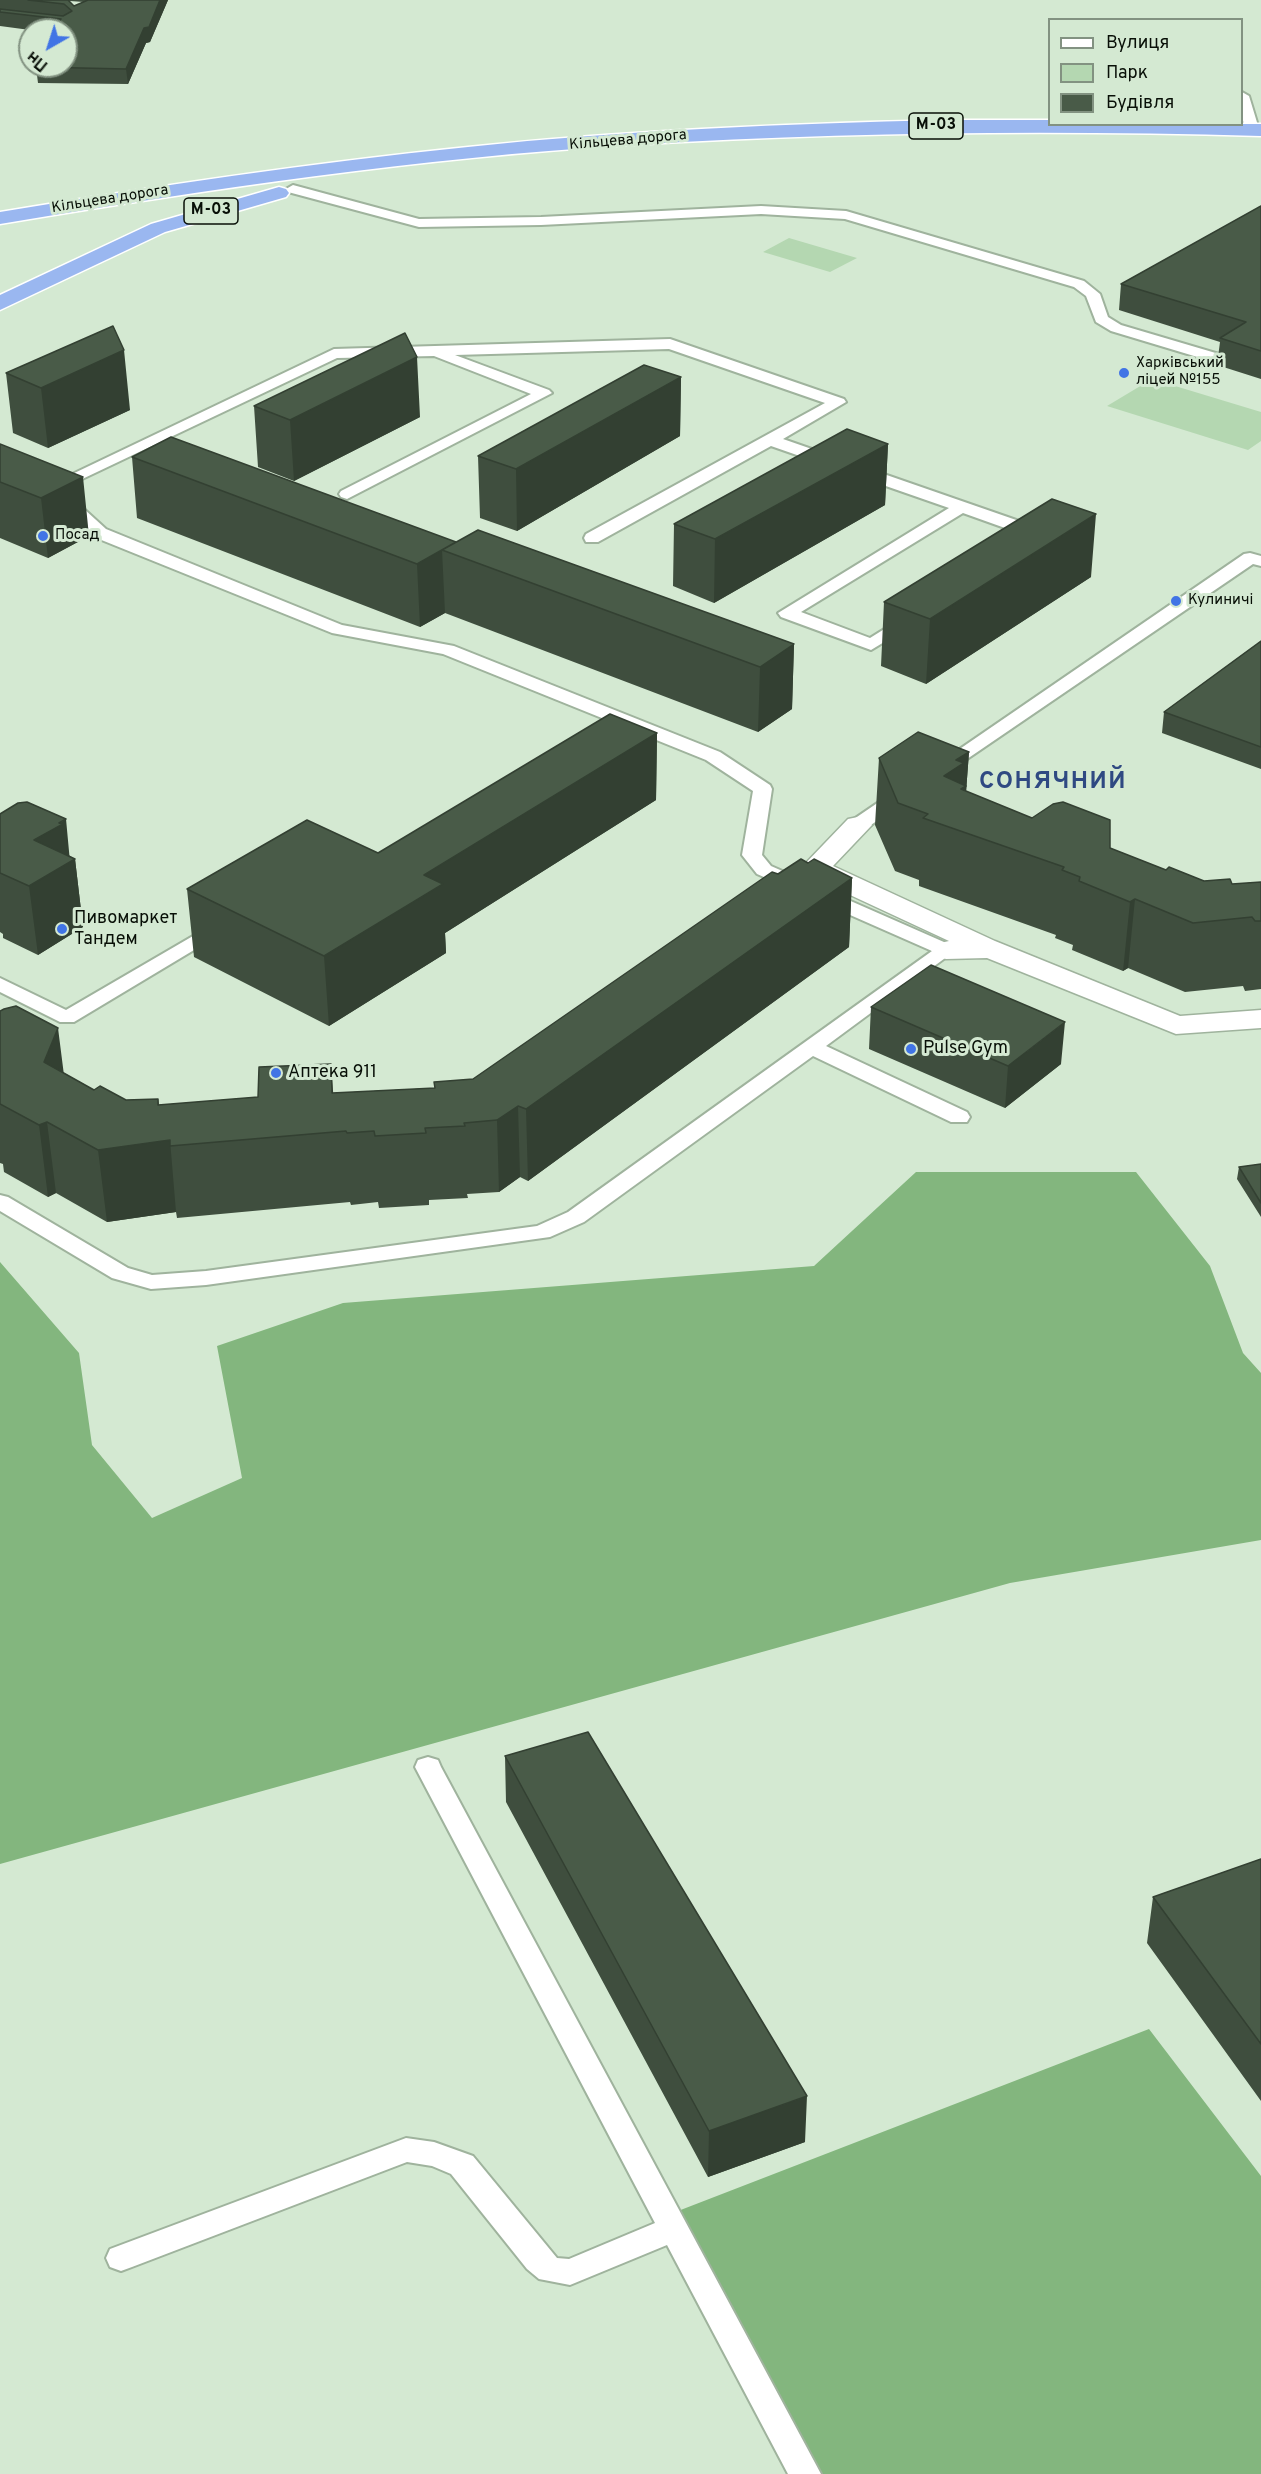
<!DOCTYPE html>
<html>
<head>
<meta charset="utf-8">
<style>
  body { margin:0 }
  #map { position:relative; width:1261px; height:2474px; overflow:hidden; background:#d4e9d2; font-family:Overpass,sans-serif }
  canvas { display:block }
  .legend { position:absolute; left:1048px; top:18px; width:195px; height:108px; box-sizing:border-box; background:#d4e9d2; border:2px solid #829281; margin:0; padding:8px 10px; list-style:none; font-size:18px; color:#080f07 }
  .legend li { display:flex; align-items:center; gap:12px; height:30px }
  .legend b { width:30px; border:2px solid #829281 }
  .north { position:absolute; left:18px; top:18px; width:60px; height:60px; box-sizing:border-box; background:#d4e9d2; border:2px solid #829281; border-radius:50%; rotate:219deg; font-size:16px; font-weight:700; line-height:24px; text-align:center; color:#080f07 }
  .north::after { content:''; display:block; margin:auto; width:21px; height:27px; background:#4174e5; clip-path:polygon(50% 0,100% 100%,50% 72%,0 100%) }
</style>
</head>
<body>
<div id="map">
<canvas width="1261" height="2474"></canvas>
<ul class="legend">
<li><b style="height:8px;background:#fff"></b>Вулиця</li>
<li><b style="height:16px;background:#b4d7b1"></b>Парк</li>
<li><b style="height:16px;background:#495b48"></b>Будівля</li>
</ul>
<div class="north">Пн</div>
</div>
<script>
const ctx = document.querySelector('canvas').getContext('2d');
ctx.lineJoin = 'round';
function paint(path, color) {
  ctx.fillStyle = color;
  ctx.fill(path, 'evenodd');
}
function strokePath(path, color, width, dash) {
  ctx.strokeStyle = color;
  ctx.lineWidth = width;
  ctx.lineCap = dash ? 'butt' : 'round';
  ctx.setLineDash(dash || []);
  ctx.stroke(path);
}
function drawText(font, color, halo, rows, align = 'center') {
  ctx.font = font + ' Overpass,sans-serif';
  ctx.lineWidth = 6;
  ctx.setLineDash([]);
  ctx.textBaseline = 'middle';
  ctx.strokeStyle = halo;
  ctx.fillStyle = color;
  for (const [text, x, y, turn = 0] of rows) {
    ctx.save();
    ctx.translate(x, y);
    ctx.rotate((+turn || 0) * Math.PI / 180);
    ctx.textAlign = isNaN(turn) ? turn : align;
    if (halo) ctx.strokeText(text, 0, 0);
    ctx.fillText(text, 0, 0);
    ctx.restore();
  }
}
paint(new Path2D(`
  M789 238 857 258 830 272 763 252Z
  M1152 379 1261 412V441L1248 450 1107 406Z`), '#b4d7b1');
paint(new Path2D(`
  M916 1172H1136L1210 1266 1243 1353 1261 1373V1540L1010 1583 0 1864V1262L79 1353 92 1445 152 1518 242 1478 217 1346 343 1303 814 1266Z
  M1149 2029 1261 2176V2474H812L678 2211Z`), '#83b67e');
const service = new Path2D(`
  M1242 92 1249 96 1259 129 1257 132 1252 133 1245 129 1242 116Z
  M293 185 419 219 541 217 761 206 846 211 1084 281 1100 294 1108 317 1121 325 1219 354 1222 357 1214 362 1111 331 1096 322 1086 296 1074 287 845 219 761 214 541 225 419 227 288 192 286 189Z
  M670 339 844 399 846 402 783 439 1045 530 1047 534 1045 538H1033L963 513 801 612 870 638 902 618H914L917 622 871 650 781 617 778 613 949 508 771 446 598 542H586L584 538 586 534 825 403 669 349 455 355 549 390 552 393 347 499 341 497 339 494 341 491 531 394 434 356 337 358 57 491H45L43 488 334 349Z
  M67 497 73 499 106 529 342 625 454 646 720 752 770 785 772 789 762 855 771 866 953 946 956 950 826 1046 967 1112 970 1117 967 1122H951L813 1056 584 1222 550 1237 206 1285 151 1289 112 1278 0 1211V1195L8 1197 128 1268 152 1275 206 1271 537 1226 568 1212 932 951 757 874 742 855 753 791 706 760 443 654 332 633 94 537 59 502Z
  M1250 553 1261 556V566L1253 564 948 772 941 774 932 768 1244 554Z
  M902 789 911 795 909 799 865 829H851L848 825 851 821 895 791Z
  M217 922 224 924 227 928 224 932 74 1022H60L0 992V978L66 1010Z
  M428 1757 438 1760 441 1767 821 2474H788L667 2245 570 2285 539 2279 527 2269 451 2174 432 2166 407 2162 132 2267 121 2271 110 2267 106 2258 110 2249 406 2138 434 2142 473 2156 557 2258 569 2259 655 2223 415 1767 418 1760Z`);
const minor = new Path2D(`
  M858 817 868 819 872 825 833 866 995 941 1180 1016 1261 1010V1028L1176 1034 987 958 946 959 936 956 931 950 936 944 949 941 805 874 801 868 848 819Z`);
const trunk = new Path2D(`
  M945 120H1050V124H1261V136C1051 130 841 132 631 145 419 158 209 189 0 224V212C156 186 311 163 468 147 626 130 786 124 945 120Z
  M279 187 286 189 289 193 286 197 165 232 0 310V295L151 224Z`);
strokePath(service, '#9fb39d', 4);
strokePath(minor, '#9fb39d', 3);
strokePath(trunk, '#fff', 3);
paint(service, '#fff');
paint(minor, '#fff');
paint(trunk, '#9ab7f0');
paint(new Path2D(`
  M0 0H168L150 42 146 43 128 84 38 83 36 67 66 30H30L0 26ZM70 1 84 2 74 6 70 3Z
  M1261 206V379L1217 365 1220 342 1119 310 1121 284Z
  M6 373 130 410 48 448 13 433Z
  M681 377 680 436 517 531 480 518 478 456Z
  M254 406 420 417 294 481 258 467Z
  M0 444 89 536 48 558 0 538Z
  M888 444 885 505 714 603 673 586 674 524Z
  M132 457 456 542 794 644 792 709 758 732 445 613 420 627 137 518Z
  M1091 577 926 684 881 666 884 602Z
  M1261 641V769L1162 733 1164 712Z
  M657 733 656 800 445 933 446 953 329 1026 194 957 187 889 378 853Z
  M969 752 966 792 1032 818 1166 870 1204 881 1232 884 1261 882V989L1245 991 1243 986 1185 992 1128 968 1123 971 1072 950 1073 945 1055 938 1056 935 919 886V880L895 871 875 825 879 758Z
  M0 814 75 859 83 927 38 955 3 938V934L0 932Z
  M808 863 852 878 849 947 528 1181 520 1177 499 1192 467 1194 468 1198 429 1200V1205L379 1208 378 1202 351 1205 350 1202 177 1218 176 1212 107 1222 56 1193 48 1197 4 1172 3 1164 0 1163V1011L64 1073 94 1090 126 1100 158 1099 159 1105 333 1093 434 1088 473 1079 778 874Z
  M871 1007 1061 1064 1005 1108 869 1049Z
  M1261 1164V1217L1237 1179 1239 1167Z
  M505 1756 805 2142 708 2177 506 1802Z
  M1261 1859V2101L1147 1943 1153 1897Z`), '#3f4e3e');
paint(new Path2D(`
  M160 0H168L150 42 146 43 128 84 126 69 144 28Z
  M124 350 130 410 48 448 41 388Z
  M417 357 420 417 294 481 290 420Z
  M681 377 680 436 517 531 516 469Z
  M888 444 885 505 714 603 715 539Z
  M83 477 89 536 48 558 41 498Z
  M1096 514 1091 577 926 684 930 619Z
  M442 550 445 613 420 627 417 564Z
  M794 644 792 709 758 732 760 667Z
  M657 733 656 800 445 933 446 953 329 1026 324 956 424 875Z
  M969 752 964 819 944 776 956 760Z
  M66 819 70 862 75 859 83 927 38 955 29 886 34 840Z
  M852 878 849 947 528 1181 526 1109Z
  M1135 899 1128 968 1123 971 1130 902Z
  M1065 1022 1061 1064 1005 1108 1008 1066Z
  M58 1028 67 1099 44 1062Z
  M331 1064 336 1131 332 1093Z
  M158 1099 163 1141 170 1140 176 1212 107 1222 98 1150 158 1105Z
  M518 1106 520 1177 499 1192 497 1120Z
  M47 1122 56 1193 48 1197 39 1125Z
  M807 2096 805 2142 708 2177 709 2131Z`), '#334032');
const building = new Path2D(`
  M28 0H68L74 6 88 0H160L149 27 144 28 126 69 36 67 37 66H66V30H55L61 19 0 12V9L63 16 72 11 64 4Z
  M1261 206V351L1220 338 1246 322 1121 284Z
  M113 326 124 350 41 388 6 373Z
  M405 333 417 357 290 420 254 406Z
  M644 365 681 377 516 469 478 456Z
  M847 429 888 444 715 539 674 524Z
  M171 437 456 542 417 564 132 457Z
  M0 444 83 477 41 498 0 482Z
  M1052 499 1096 514 930 619 884 602Z
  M478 530 794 644 760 667 442 550Z
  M1261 641V747L1164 712Z
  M610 714 657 733 424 875 443 884 324 956 187 889 307 820 378 853Z
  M918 732 969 752 956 760 964 763 944 776 966 786 961 789 1032 818 1053 804 1063 802 1110 820V848L1166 870 1169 867 1204 881 1230 879 1232 884 1261 882V921H1255L1252 917 1193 923 1135 899 1130 902 1079 881 1080 877 1062 870 1064 867 923 818 928 814 898 803 879 758Z
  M27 802 66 819 59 823 63 824 34 840 75 859 29 886 0 873V814L18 803Z
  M801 859 808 863 814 859 852 878 526 1109 518 1106 497 1120 464 1123 465 1126 425 1128 426 1133 375 1136 374 1131 347 1133 346 1131 170 1146V1140L98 1150 47 1122 39 1125 0 1104V1011L4 1009 16 1006 58 1028 44 1062 94 1090 100 1086 126 1100 158 1099V1105L258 1097 259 1067 331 1064 332 1093 435 1088 434 1082 473 1079 772 872 778 874Z
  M931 965 1065 1022 1008 1066 871 1007Z
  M1261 1164V1203L1239 1167Z
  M588 1732 807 2096 709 2131 505 1756Z
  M1261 1859V2044L1153 1897Z`);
paint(building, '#495b48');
strokePath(building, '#334032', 1.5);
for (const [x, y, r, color] of [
  [1124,373,6,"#4174e5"],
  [43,536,6,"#4174e5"],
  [1176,601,6,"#4174e5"],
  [62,929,6,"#4174e5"],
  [911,1049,6,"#4174e5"],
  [276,1073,6,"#4174e5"]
]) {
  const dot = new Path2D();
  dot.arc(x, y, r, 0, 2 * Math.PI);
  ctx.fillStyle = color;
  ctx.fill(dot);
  strokePath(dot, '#d4e9d2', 2);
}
drawText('15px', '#080f07', '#d4e9d2', [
  ["Кільцева дорога",628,141,-5],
  ["Кільцева дорога",110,200,-9]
]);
drawText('15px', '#080f07', '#d4e9d2', [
  ["Харківський",1136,364],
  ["ліцей №155",1136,381],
  ["Посад",55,536],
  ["Кулиничі",1188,601]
], 'left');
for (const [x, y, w] of [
  [936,126,54],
  [211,211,54]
]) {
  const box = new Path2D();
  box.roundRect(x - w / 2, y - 13, w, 26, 4.5);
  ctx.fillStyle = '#d4e9d2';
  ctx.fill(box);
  strokePath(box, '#080f07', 1.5);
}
drawText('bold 16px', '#080f07', null, [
  ["М-03",936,126],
  ["М-03",211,211]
]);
drawText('18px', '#080f07', '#d4e9d2', [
  ["Пивомаркет",74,919],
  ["Тандем",74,940],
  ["Pulse Gym",923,1049],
  ["Аптека 911",288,1073]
], 'left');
ctx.letterSpacing = '1.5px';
drawText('bold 24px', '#2f4982', '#d4e9d2', [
  ["СОНЯЧНИЙ",1053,783]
]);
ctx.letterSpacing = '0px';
</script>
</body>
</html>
